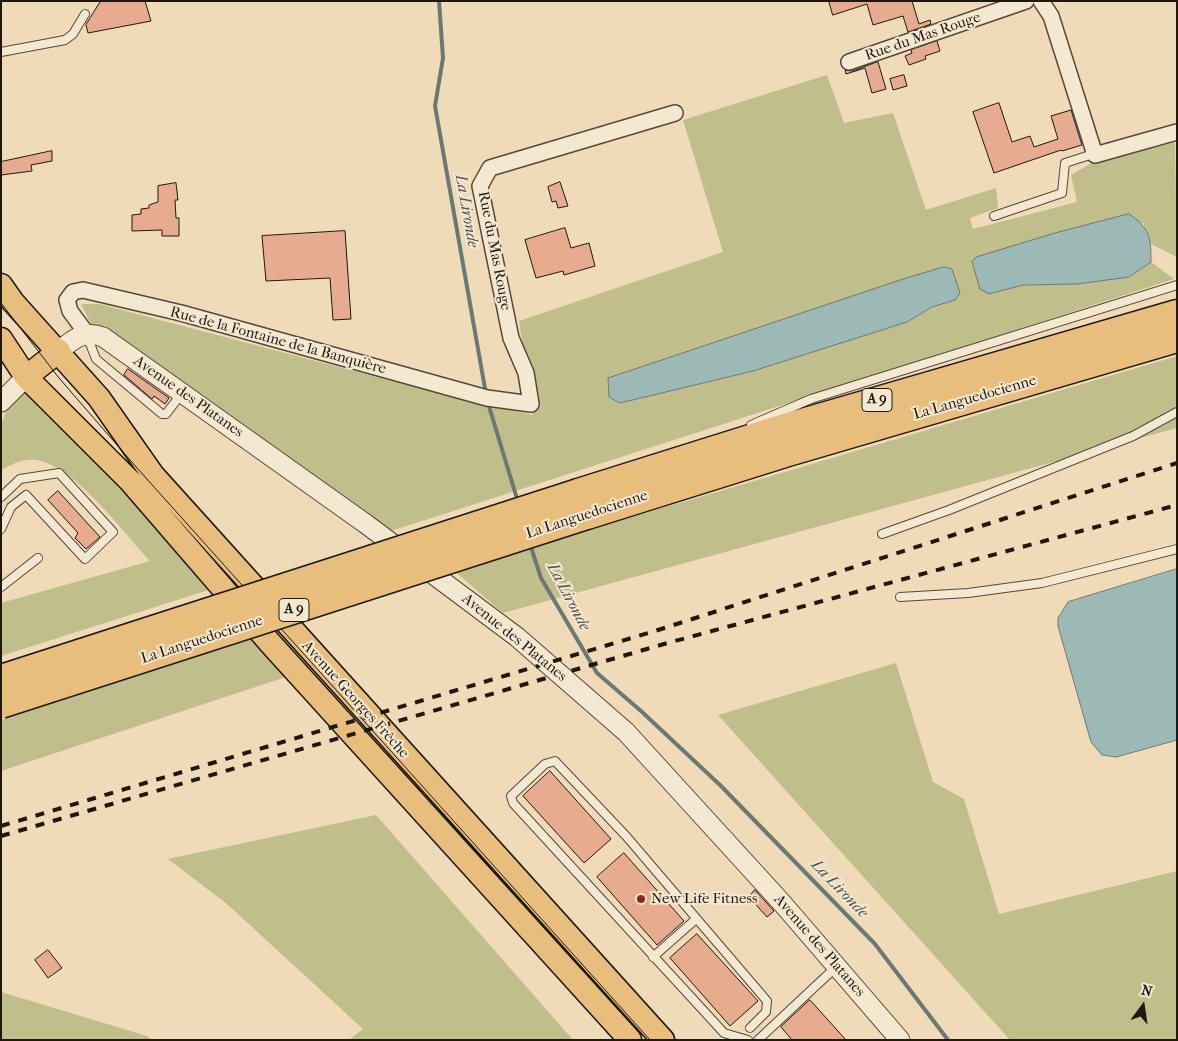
<!DOCTYPE html>
<html>
<head>
<meta charset="utf-8">
<style>
  body { margin:0 }
  #map { position:relative; width:1178px; height:1041px; overflow:hidden; background:#efdbb8; font-family:"IM FELL French Canon",serif }
  canvas { display:block }
  .frame { position:absolute; inset:0; border:2px solid #1f180f; pointer-events:none }
  .north { position:absolute; left:1118px; top:981px; width:50px; height:50px; -webkit-text-stroke:4px #f5e8d1; paint-order:stroke; rotate:14deg; font-size:14px; font-weight:700; line-height:20px; text-align:center; color:#1f180f }
  .north::after { content:''; display:block; margin:auto; width:18px; height:22px; background:#1f180f; clip-path:polygon(50% 0,100% 100%,50% 72%,0 100%) }
</style>
</head>
<body>
<div id="map">
<canvas width="1178" height="1041"></canvas>
<div class="frame"></div>
<div class="north">N</div>
</div>
<script>
const ctx = document.querySelector('canvas').getContext('2d');
ctx.lineJoin = 'round';
function paint(path, color) {
  ctx.fillStyle = color;
  ctx.fill(path, 'evenodd');
}
function strokePath(path, color, width, dash) {
  ctx.strokeStyle = color;
  ctx.lineWidth = width;
  ctx.lineCap = dash ? 'butt' : 'round';
  ctx.setLineDash(dash || []);
  ctx.stroke(path);
}
function drawText(font, color, halo, rows, align = 'center') {
  ctx.font = font + ' "IM FELL French Canon",serif';
  ctx.lineWidth = 4;
  ctx.setLineDash([]);
  ctx.textBaseline = 'middle';
  ctx.strokeStyle = halo;
  ctx.fillStyle = color;
  for (const [text, x, y, turn = 0] of rows) {
    ctx.save();
    ctx.translate(x, y);
    ctx.rotate((+turn || 0) * Math.PI / 180);
    ctx.textAlign = isNaN(turn) ? turn : align;
    if (halo) ctx.strokeText(text, 0, 0);
    ctx.fillText(text, 0, 0);
    ctx.restore();
  }
}
paint(new Path2D(`
  M827 75 844 123 893 113 926 210 996 188 998 208 970 218 973 229 1077 202 1071 175 1093 162 1175 142 1177 257 1151 244 1143 223 989 294 1023 285 1077 284 1129 277 1151 262 1174 279 391 531 92 326 81 304H99L411 386 533 415 519 321 723 252 683 120ZM903 279 955 300 932 307 907 322 753 371 620 403 609 397 608 378Z
  M1177 356V428L503 613 453 570Z
  M30 388 215 588 1 656V603L150 561C124 533 77 470 41 461 26 457 14 463 1 470V427L7 408Z
  M258 637 289 676 1 771V720Z
  M896 663 933 782 964 799 999 914 1177 871V1040H1010L718 715Z
  M376 815 566 1032 573 1040H349L363 1029 227 904 168 859Z
  M1 992 147 1036 152 1040H1Z`), '#c0be8a');
const water = new Path2D(`
  M1129 214C1150 228 1151 238 1151 262L1129 277 1077 284 1023 285 989 294 980 289 972 262 976 257 1055 233Z
  M944 267 952 269 960 293 955 300 932 307 907 322 753 371 620 403 609 397 608 378 903 279Z
  M1177 569V740L1116 757 1102 755 1091 742 1058 626V618L1068 602Z`);
paint(water, '#9cb9b6');
strokePath(water, '#6a7973', 1);
strokePath(new Path2D(`
  M439 1 443 58 435 106 486 394
  M488 403 518 502
  M530 544 541 578 597 673 641 711 720 785 875 944 948 1040`), '#6a7973', 4);
const building = new Path2D(`
  M101 1H145L151 21 88 33 86 25Z
  M829 1H912L919 24 930 20 931 24 908 32 903 16 873 25 867 4 833 15Z
  M937 41 940 51 925 56 926 59 909 65 905 56 912 53 911 50Z
  M878 62 886 89 872 93 865 68 846 74 845 70 852 71Z
  M904 75 907 86 893 90 890 79Z
  M999 103 1012 142 1030 136 1034 147 1058 139 1051 116 1071 110 1082 145 1062 151 1061 150 994 173 973 112Z
  M52 151V161L31 165 32 171 1 175V162Z
  M560 182 568 206 558 208 556 201 552 202 548 187Z
  M176 183 178 200H175L176 218H179V236H162V230L132 231V215L141 214V209L149 208V205L158 202V186Z
  M565 228 571 248 589 243 595 266 564 275 563 271 536 278 525 240Z
  M345 231 351 319 333 320 330 278 266 281 262 236Z
  M128 369 169 398 165 404 154 396 152 399 124 375Z
  M58 491 100 537 86 549 75 538 78 533 48 500Z
  M550 771 611 839 584 863 523 796Z
  M624 853 684 921 657 945 597 877Z
  M755 890 774 911 767 917 749 897Z
  M697 934 758 1001 730 1026 670 958Z
  M48 950 62 968 48 978 35 960Z
  M810 1000 846 1040H792L781 1027Z`);
paint(building, '#e7ac8f');
strokePath(building, '#1f180f', 1);
const service = new Path2D(`
  M1 52 65 40 73 34 85 14
  M994 216 1062 193 1065 163 1090 155H1095
  M87 336 96 359 162 414H166L182 393
  M751 425 811 399 1177 285
  M1 497 20 479 59 473 113 532 85 559 26 495 11 507 1 529
  M882 534 949 510 1133 436 1177 412
  M1 587 38 558
  M900 597 968 593 1042 583 1177 549
  M653 957 696 919
  M748 1040 724 1033 513 803 511 796 545 764 555 761 626 836 767 1001 766 1012 750 1028
  M758 1040 836 967`);
const minor = new Path2D(`
  M1041 1 1051 16 1095 155 1177 132
  M849 62 1026 1
  M87 334 70 311 67 300 73 292 83 290 181 313 487 398 531 404 526 373 511 338 480 186 490 168 675 113`);
const tertiary = new Path2D(`
  M59 351C73 339 84 330 103 337L366 524 517 637 626 732 782 903 900 1040
  M1 402 26 377`);
const primary = new Path2D(`
  M1 285 13 302 99 398 153 475 663 1040
  M1 339 26 377 131 482 270 643 630 1040
  M26 377 59 351`);
const motorway = new Path2D(`
  M578 492 785 427 1177 313
  M587 516 788 453 1177 339`);
strokePath(service, '#534939', 10);
strokePath(minor, '#534939', 18);
strokePath(tertiary, '#534939', 21);
strokePath(primary, '#1f180f', 25);
strokePath(motorway, '#1f180f', 29);
strokePath(service, '#f5e8d1', 8);
strokePath(minor, '#f5e8d1', 15);
strokePath(tertiary, '#f5e8d1', 19);
strokePath(primary, '#e8be7c', 22);
strokePath(motorway, '#e8be7c', 26);
strokePath(new Path2D(`
  M1 303 59 378 137 468 650 1040`), '#1f180f', 1);
strokePath(new Path2D(`
  M1 826 655 631 1177 463
  M1 836 664 644 1177 505`), '#1f180f', 4, [9, 9]);
const motorwayBridge = new Path2D(`
  M1 678 578 492
  M1 705 587 516`);
strokePath(motorwayBridge, '#1f180f', 29, []);
strokePath(motorwayBridge, '#e8be7c', 26);
for (const [x, y, r, color] of [
  [641,899,5,"#8f2418"]
]) {
  const dot = new Path2D();
  dot.arc(x, y, r, 0, 2 * Math.PI);
  ctx.fillStyle = color;
  ctx.fill(dot);
  strokePath(dot, '#f5e8d1', 2);
}
for (const [x, y, w] of [
  [877,400,30],
  [294,610,30]
]) {
  const box = new Path2D();
  box.roundRect(x - w / 2, y - 11.5, w, 23, 4);
  ctx.fillStyle = '#f5e8d1';
  ctx.fill(box);
  strokePath(box, '#1f180f', 1);
}
drawText('bold 14px', '#1f180f', null, [
  ["A 9",877,400],
  ["A 9",294,610]
]);
drawText('15px', '#1f180f', '#f5e8d1', [
  ["Rue du Mas Rouge",923,37,-19],
  ["Rue du Mas Rouge",494,251,79],
  ["Rue de la Fontaine de la Banquière",278,341,15],
  ["Avenue des Platanes",188,397,35],
  ["La Languedocienne",975,398,-16],
  ["La Languedocienne",587,515,-18],
  ["Avenue des Platanes",514,638,39],
  ["La Languedocienne",202,640,-18],
  ["Avenue Georges Frêche",355,700,48],
  ["Avenue des Platanes",819,946,49]
]);
drawText('15px', '#1f180f', '#f5e8d1', [
  ["New Life Fitness",651,899]
], 'left');
drawText('italic 16px', '#4b5049', '#f5e8d1', [
  ["La Lironde",466,211,80],
  ["La Lironde",568,597,62],
  ["La Lironde",839,889,46]
]);
</script>
</body>
</html>
